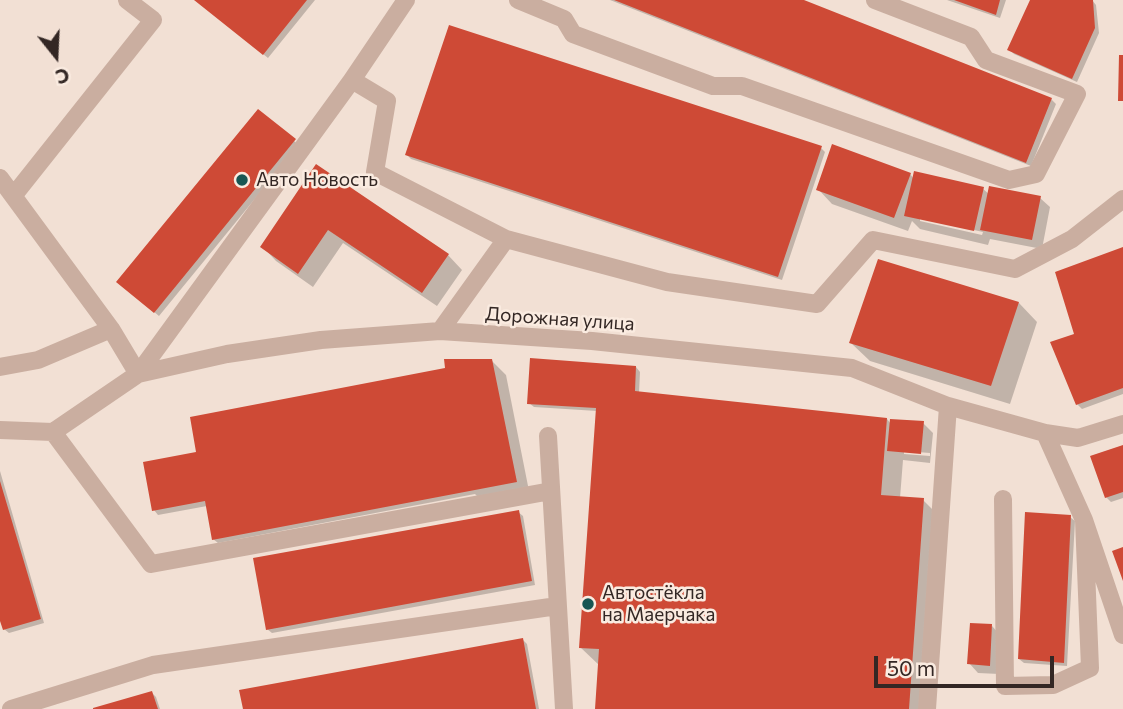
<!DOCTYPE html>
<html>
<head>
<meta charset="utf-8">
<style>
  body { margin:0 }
  #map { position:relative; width:1123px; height:709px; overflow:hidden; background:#f2e0d4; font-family:Commissioner,sans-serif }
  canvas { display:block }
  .north { position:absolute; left:21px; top:21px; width:70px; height:70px; -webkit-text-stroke:5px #faebe0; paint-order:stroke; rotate:162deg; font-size:19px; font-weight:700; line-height:28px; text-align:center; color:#332724 }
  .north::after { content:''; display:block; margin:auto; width:24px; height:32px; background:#332724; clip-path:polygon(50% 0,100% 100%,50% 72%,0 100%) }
  .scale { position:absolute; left:874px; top:656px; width:180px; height:32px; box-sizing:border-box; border:4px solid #332724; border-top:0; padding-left:9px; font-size:21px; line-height:24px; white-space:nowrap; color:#332724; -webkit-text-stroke:5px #faebe0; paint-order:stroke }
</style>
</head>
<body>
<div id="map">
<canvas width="1123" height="709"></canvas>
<div class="north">С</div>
<div class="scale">50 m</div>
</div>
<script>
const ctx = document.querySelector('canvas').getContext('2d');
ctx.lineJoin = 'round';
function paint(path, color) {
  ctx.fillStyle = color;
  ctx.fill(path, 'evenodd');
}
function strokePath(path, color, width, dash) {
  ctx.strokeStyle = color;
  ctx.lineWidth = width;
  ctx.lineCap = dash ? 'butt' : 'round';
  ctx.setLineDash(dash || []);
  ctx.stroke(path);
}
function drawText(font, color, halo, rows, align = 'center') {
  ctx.font = font + ' Commissioner,sans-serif';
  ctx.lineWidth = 5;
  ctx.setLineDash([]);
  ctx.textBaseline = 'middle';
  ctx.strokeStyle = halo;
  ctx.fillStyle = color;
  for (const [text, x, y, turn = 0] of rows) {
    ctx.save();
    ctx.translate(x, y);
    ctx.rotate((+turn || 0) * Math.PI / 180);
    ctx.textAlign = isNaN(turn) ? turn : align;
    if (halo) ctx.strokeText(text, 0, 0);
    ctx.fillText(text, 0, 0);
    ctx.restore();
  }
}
paint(new Path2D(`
  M196 0H315L268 58Z
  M610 0H800L1051 99 1056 104 1031 166Z
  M947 0H1006L1000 18Z
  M1032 0H1092L1096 5 1099 33 1077 82 1014 54 1009 49Z
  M294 141 299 145 159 316 123 286Z
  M821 148 825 152 782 280 411 159 407 155Z
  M317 166 448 255 462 270 437 306 343 243 313 287 276 261 262 246Z
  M910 174 914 179 983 189 989 194 1040 198 1050 207 1042 249 990 239 988 245 920 229 912 221 908 231 832 204 818 189ZM920 218 983 232 982 235 920 221Z
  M1123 249V394L1082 409 1077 404 1076 335Z
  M1019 303 1037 322 1010 404 870 361 851 343Z
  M492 361 506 375 530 496 485 504 475 494 218 543 213 539 207 506 158 515 154 510 198 453Z
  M636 367 640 372 639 393 887 419 891 424 923 423 933 433 930 463 903 460 900 498 923 500 941 518 928 709H597L600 666 580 647 597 411 534 407 529 403ZM904 451 930 453V456L904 454Z
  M1123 447V498L1111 502 1106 497Z
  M0 471 44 623 9 633 4 629 0 615Z
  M518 512 523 516 535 585 272 633 267 629Z
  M1070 517 1075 521 1067 666 1024 663 1019 659Z
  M992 626 1001 636 999 674 978 673 969 663Z
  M523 640 527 644 539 709H242Z
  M152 693 156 697 160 709H97Z`), '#0003');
paint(new Path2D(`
  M194 0H307L263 55Z
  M614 0H804L1052 98 1026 163Z
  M954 0H1000L996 15Z
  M1030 0H1093L1095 28 1072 79 1007 50Z
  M449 25 822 146 778 277 405 155Z
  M1119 55H1123V101H1118Z
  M258 109 296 139 154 313 116 282Z
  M832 144 911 173 894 218 816 190Z
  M316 164 449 254 422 293 328 230 298 274 260 247Z
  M914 171 984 187 974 231 904 216Z
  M989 186 1041 196 1032 240 980 230Z
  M1123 247V388L1076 405 1050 342 1074 334 1055 272Z
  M878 259 1019 302 991 386 849 343Z
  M530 358 636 366 635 391 887 418 881 495 924 498 909 709H595L599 649 579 648 596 408 527 404Z
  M444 359H492L517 482 212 540 205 501 152 511 143 462 196 452 190 417 445 368Z
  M890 419 924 421 921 454 887 451Z
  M1123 445V492L1105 498 1090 456Z
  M0 481 41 619 3 630 0 621Z
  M519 510 532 581 266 630 253 558Z
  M1025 512 1071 515 1064 663 1018 659Z
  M1123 547V581L1112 551Z
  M970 623 992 624 990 666 967 664Z
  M523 638 536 709H243L239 690Z
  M152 691 158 709H93V708Z`), '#ce4a36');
strokePath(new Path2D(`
  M518 0 564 19 573 34 713 86H742L1009 180 1036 174 1077 94 986 60 971 37 875 0
  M352 80 387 101 375 172 506 239 667 282 817 304 873 240 1015 269 1072 239 1123 199
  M0 178 111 329 138 374 352 80 406 0
  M14 195 153 20 127 0
  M440 331 506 239
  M0 367 38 360 111 329
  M0 430 53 432 138 374 227 354 321 340 440 331 592 341 852 368 948 406 1045 433 1078 438 1123 424
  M53 432 151 564 551 491
  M1045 433 1084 520 1123 635
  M548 436 564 709
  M1003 499 1005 686 1053 685 1090 668 1084 520
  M11 709 153 665 557 606
  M927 709 948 406`), '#caaea0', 18);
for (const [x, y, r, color] of [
  [242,180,7,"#175653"],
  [588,604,7,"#175653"]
]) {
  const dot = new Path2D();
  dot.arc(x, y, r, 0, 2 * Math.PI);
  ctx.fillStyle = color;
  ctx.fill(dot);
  strokePath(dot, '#faebe0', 2.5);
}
drawText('19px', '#332724', '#faebe0', [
  ["Авто Новость",256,180],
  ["Автостёкла",602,593],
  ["на Маерчака",602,615]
], 'left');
drawText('19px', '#332724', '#faebe0', [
  ["Дорожная улица",560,319,4]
]);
</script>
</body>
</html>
